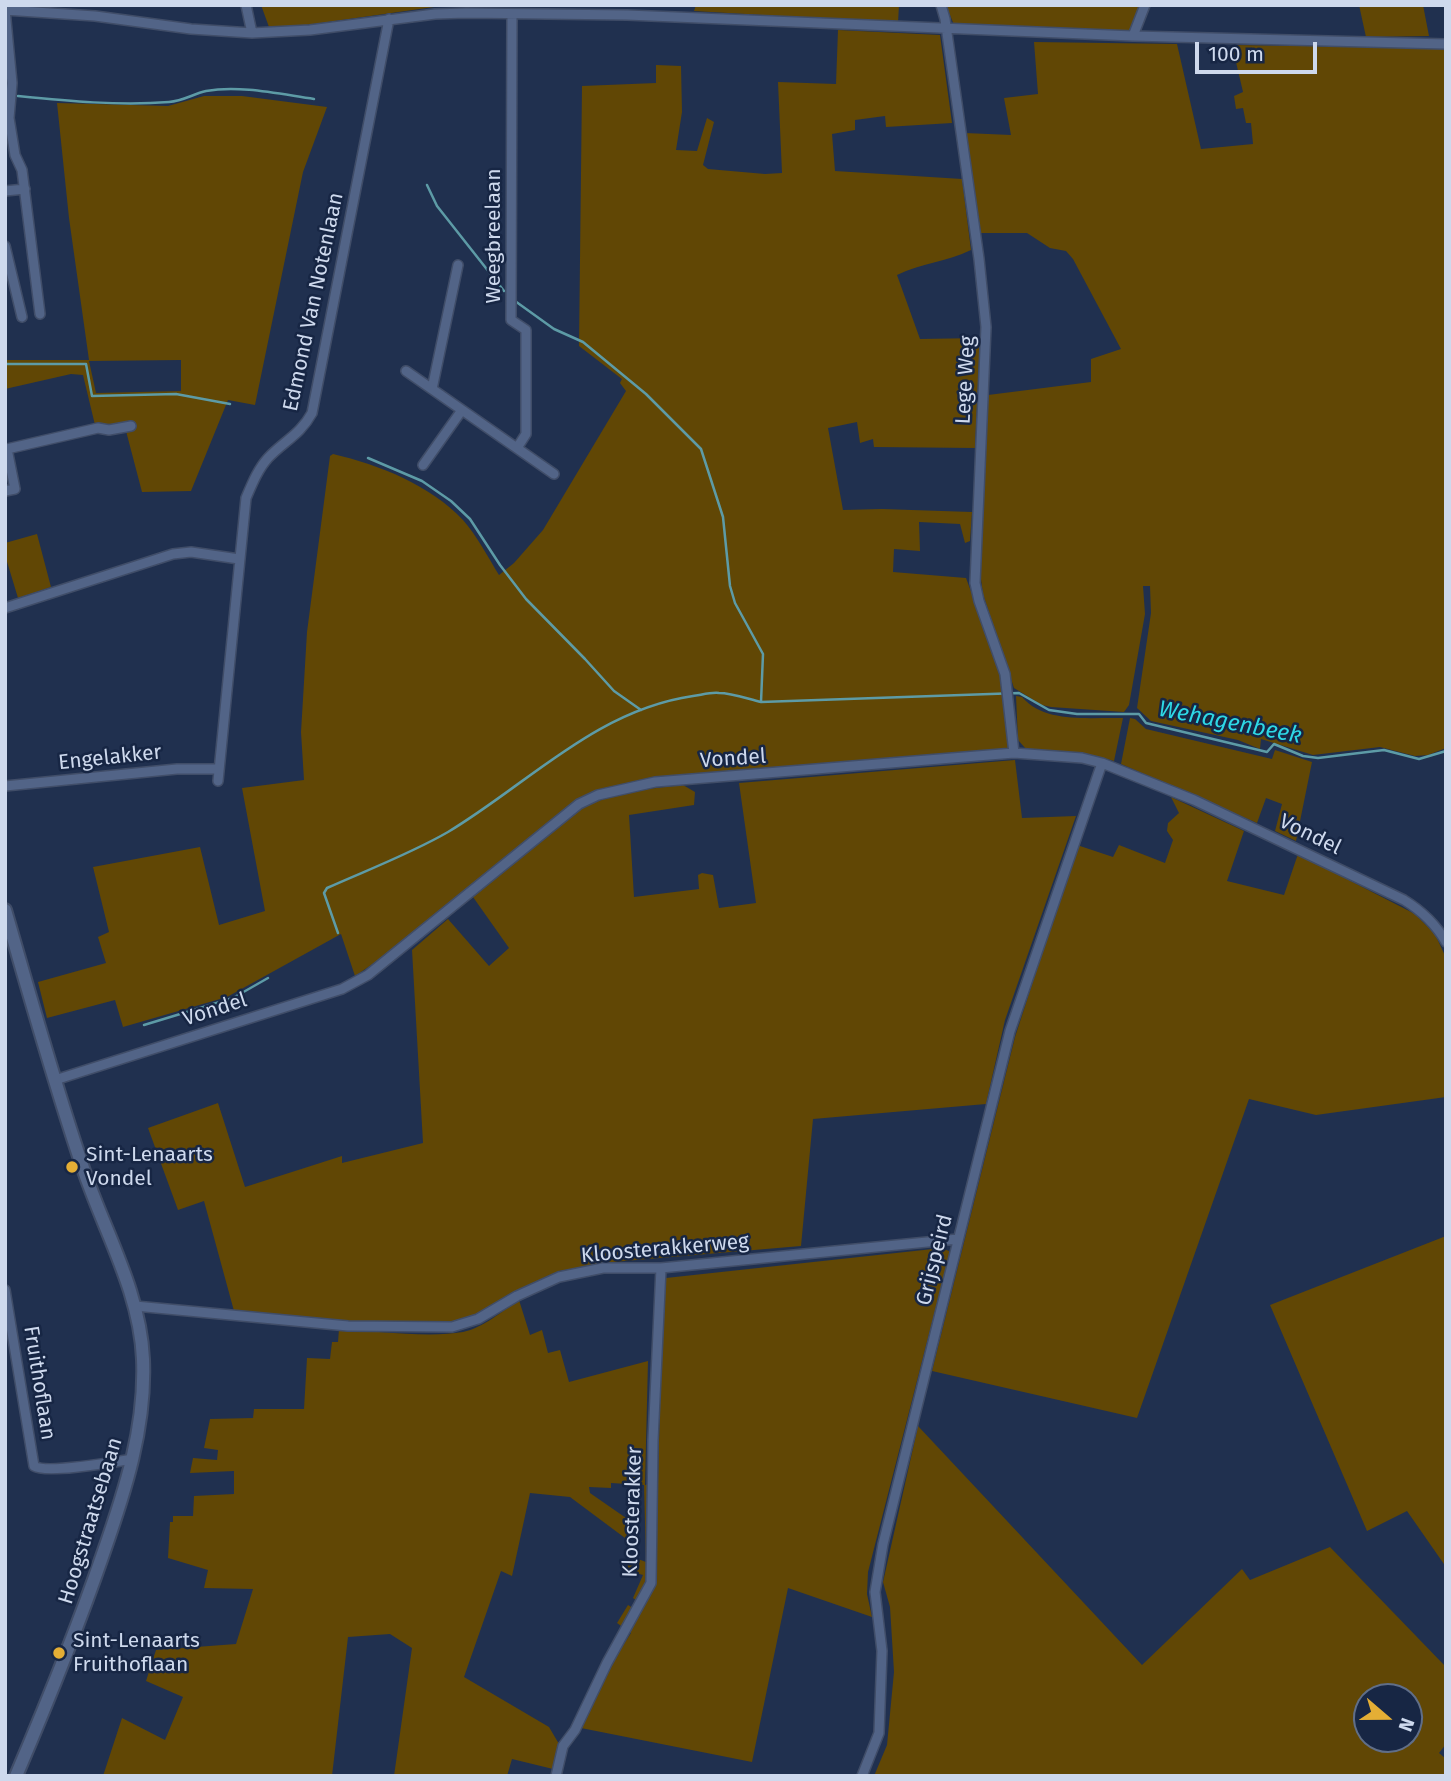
<!DOCTYPE html>
<html>
<head>
<meta charset="utf-8">
<style>
  body { margin:0 }
  #map { position:relative; width:1451px; height:1781px; overflow:hidden; background:#20304f; font-family:"Fira Sans",sans-serif }
  canvas { display:block }
  .frame { position:absolute; inset:0; border:7px solid #ced9ed; pointer-events:none }
  .north { position:absolute; left:1353px; top:1683px; width:70px; height:70px; box-sizing:border-box; background:#172644; border:2px solid #606e88; border-radius:50%; rotate:110deg; font-size:19px; font-weight:700; line-height:28px; text-align:center; color:#ced9ed }
  .north::after { content:''; display:block; margin:auto; width:24px; height:32px; background:#e4ae35; clip-path:polygon(50% 0,100% 100%,50% 72%,0 100%) }
  .scale { position:absolute; left:1195px; top:42px; width:122px; height:32px; box-sizing:border-box; border:4px solid #ced9ed; border-top:0; padding-left:9px; font-size:21px; line-height:24px; white-space:nowrap; color:#ced9ed; -webkit-text-stroke:5px #172644; paint-order:stroke }
</style>
</head>
<body>
<div id="map">
<canvas width="1451" height="1781"></canvas>
<div class="frame"></div>
<div class="north">N</div>
<div class="scale">100 m</div>
</div>
<script>
const ctx = document.querySelector('canvas').getContext('2d');
ctx.lineJoin = 'round';
function paint(path, color) {
  ctx.fillStyle = color;
  ctx.fill(path, 'evenodd');
}
function strokePath(path, color, width, dash) {
  ctx.strokeStyle = color;
  ctx.lineWidth = width;
  ctx.lineCap = dash ? 'butt' : 'round';
  ctx.setLineDash(dash || []);
  ctx.stroke(path);
}
function drawText(font, color, halo, rows, align = 'center') {
  ctx.font = font + ' "Fira Sans",sans-serif';
  ctx.lineWidth = 5;
  ctx.setLineDash([]);
  ctx.textBaseline = 'middle';
  ctx.strokeStyle = halo;
  ctx.fillStyle = color;
  for (const [text, x, y, turn = 0] of rows) {
    ctx.save();
    ctx.translate(x, y);
    ctx.rotate((+turn || 0) * Math.PI / 180);
    ctx.textAlign = isNaN(turn) ? turn : align;
    if (halo) ctx.strokeText(text, 0, 0);
    ctx.fillText(text, 0, 0);
    ctx.restore();
  }
}
paint(new Path2D(`
  M261 5H468V7H434L285 28 269 27Z
  M696 5H899L898 23 694 11Z
  M946 5H1140L1130 32 954 25Z
  M1359 5H1423L1429 36 1366 37Z
  M838 30 940 35 952 123 886 127 885 116 855 120V130L832 134 835 171 962 179 971 250C947 262 921 263 897 275L920 339 980 338 975 448 874 447 873 439 860 443 857 422 828 428 843 510 882 509 972 512 970 541 965 543 960 524 919 522 920 551 894 549 893 572 966 578 997 661 1004 690 1010 745 1009 750 682 775 615 786 594 792 570 805 386 955 355 976 341 934 227 997 123 1027 115 1000 47 1018 38 982 106 963 98 937 109 932 93 867 200 847 219 925 265 911 242 788 304 780 301 732 307 632 330 456 333 454C380 465 430 485 463 520 477 536 488 557 499 575L514 563 543 530 626 391 620 383 622 379 579 346 582 86 656 83V65L681 66 682 112 676 150 697 151 707 118 714 122 703 165 708 169 765 174 782 173 778 82 836 84Z
  M1034 42 1177 44 1201 149 1253 144 1251 123H1246L1243 108 1236 109 1234 96 1243 92 1232 45 1446 48V748L1428 755 1415 756 1380 747 1313 755 1261 739 1260 749 1238 740 1151 721 1137 708 1151 613 1150 586H1143L1145 614 1129 705 1124 712 1051 707 1042 705 1014 688 983 594 980 572 988 395 1091 382V359L1121 349 1073 259 1066 251 1050 248 1027 233H981L965 133 1011 135 1004 98 1038 94Z
  M204 96H242L327 107 303 172 255 405 228 400 191 491 142 492 126 431 114 426 95 425 83 375 71 374 5 389V360H89L69 218 57 103 168 106ZM181 360V391L96 393 89 361Z
  M37 534 51 587 18 598 5 555V543Z
  M1016 696 1022 697C1045 724 1090 717 1123 718L1114 761 1092 755 1026 749 1018 740Z
  M1130 718 1135 719 1146 729 1272 759 1275 750 1312 762 1296 841 1275 831 1282 804 1266 798 1257 823 1121 764Z
  M1015 760 1022 818 1076 816 1005 1020 986 1104 813 1119 801 1246 613 1262 559 1271 530 1284 469 1320C443 1327 414 1324 387 1323 336 1321 285 1317 234 1311L204 1201 178 1210 148 1128 218 1103 245 1187 342 1156V1163L423 1143 412 950 448 919 489 966 509 948 473 897 580 810 595 802 617 795 647 789 683 785 695 792 694 805 629 815 634 897 699 889 698 875 702 873 713 875 719 908 756 903 739 783Z
  M1171 797 1244 831 1227 881 1284 895 1298 854 1415 914 1435 934 1446 958V1097L1316 1115 1249 1099 1137 1418 932 1371 1015 1037 1077 845 1113 857 1119 845 1165 863 1173 840 1167 831 1168 823 1179 813Z
  M1446 1236V1567L1407 1511 1367 1531 1270 1305Z
  M942 1248 949 1251V1256L868 1572 867 1594 872 1617 788 1588 752 1762 581 1728 609 1667 631 1633 617 1623 628 1605 633 1608 637 1601 633 1598 643 1575 629 1571 627 1563 630 1556 646 1562 644 1485 611 1483V1488L589 1487 590 1493 639 1527 636 1534 625 1538 570 1497 530 1493 512 1576 501 1571 464 1677 549 1727 559 1744 553 1769 512 1759 507 1776H394L412 1648 390 1634 348 1637 332 1776H103L122 1718 165 1740 183 1697 146 1681 156 1650 236 1644 253 1589 204 1588 208 1570 168 1558 170 1522H173V1516H193L194 1496 234 1494V1471L190 1473 193 1458 217 1460 218 1450 204 1448 210 1419 253 1418 254 1409H304L307 1358 330 1359 332 1342H338L339 1329C373 1331 430 1338 463 1332 483 1328 502 1311 519 1300L530 1335 542 1330 548 1353 560 1350 569 1382 648 1361 645 1485 658 1482 663 1284 666 1278Z
  M918 1426 1142 1665 1242 1569 1250 1580 1330 1547 1446 1667V1744L1439 1753 1446 1759V1776H874L887 1745 894 1672 890 1607 883 1582ZM1367 1697H1409V1739H1367Z`), '#614705');
strokePath(new Path2D(`
  M5 95H7
  M18 96C68 101 119 106 169 102 183 101 193 94 206 91 240 85 279 94 314 99
  M427 185 437 206 504 291
  M515 301 554 329 583 342 646 394 701 449 723 517 730 586 735 603 763 654 761 702
  M5 364H86L92 396 176 394 230 404
  M368 458 422 481 451 501 470 519 500 565 526 599 585 659 614 691 641 710
  M338 933 324 893 327 888C367 870 410 854 448 832 528 784 596 710 693 696 701 695 711 692 719 693 732 693 748 699 761 702L1019 693 1049 710 1077 714H1139L1146 723 1267 752 1274 744 1303 756 1318 758 1384 750 1419 759 1446 751
  M144 1025 233 998 268 978`), '#5d9ba6', 2.5);
const street = new Path2D(`
  M246 5 252 33
  M941 5 945 19 979 259 986 327 975 583 979 601 1005 674 1014 753
  M5 10 95 16 191 29 252 33 310 30 435 14 466 13 627 15 1133 36 1446 44
  M5 10 12 83 9 118 15 155 22 170 40 314
  M512 14 511 320 526 330V434L517 448
  M1133 36 1145 5
  M5 191 25 189
  M5 246 22 317
  M406 371 554 474
  M432 389 458 265
  M423 465 462 410
  M5 491 15 489 7 449 98 428 109 430 131 426
  M5 608 173 554 191 552 239 559
  M218 781 246 498C252 484 258 469 268 458 284 441 300 435 312 413L389 19
  M5 786 177 769H219
  M55 1080 342 989 368 975 579 804 598 795 655 782 1014 753 1082 758 1102 763 1194 800 1404 900C1422 911 1435 923 1446 942
  M5 1290 34 1466C46 1474 114 1462 133 1459
  M135 1306 348 1326 452 1327 478 1319 517 1296 559 1277 603 1268H661L958 1239
  M556 1776 563 1746 575 1730 607 1663 651 1583 653 1440 661 1268
  M862 1776 879 1733 882 1651 875 1592 883 1544 1010 1031 1102 763`);
const secondary = new Path2D(`
  M5 910C30 996 54 1083 83 1168 104 1231 140 1291 143 1359 146 1427 125 1491 103 1554 77 1630 47 1703 16 1776`);
strokePath(street, '#404d68', 12);
strokePath(secondary, '#404d68', 16);
strokePath(street, '#526487', 9);
strokePath(secondary, '#526487', 12);
for (const [x, y, r, color] of [
  [72,1167,7,"#e4ae35"],
  [59,1653,7,"#e4ae35"]
]) {
  const dot = new Path2D();
  dot.arc(x, y, r, 0, 2 * Math.PI);
  ctx.fillStyle = color;
  ctx.fill(dot);
  strokePath(dot, '#172644', 2.5);
}
drawText('21px', '#ced9ed', '#172644', [
  ["Weegbreelaan",494,236,-90],
  ["Edmond Van Notenlaan",314,302,-78],
  ["Lege Weg",966,380,-87],
  ["Engelakker",110,758,-6],
  ["Vondel",733,759,-4],
  ["Vondel",1310,835,26],
  ["Vondel",215,1010,-18],
  ["Kloosterakkerweg",665,1249,-5],
  ["Grijspeird",935,1260,-76],
  ["Fruithoflaan",39,1383,81],
  ["Kloosterakker",633,1512,-88],
  ["Hoogstraatsebaan",91,1521,-73]
]);
drawText('21px', '#ced9ed', '#172644', [
  ["Sint-Lenaarts",86,1155],
  ["Vondel",86,1179],
  ["Sint-Lenaarts",73,1641],
  ["Fruithoflaan",73,1665]
], 'left');
drawText('italic 23px', '#2ed8e5', '#172644', [
  ["Wehagenbeek",1230,723,11]
]);
</script>
</body>
</html>
